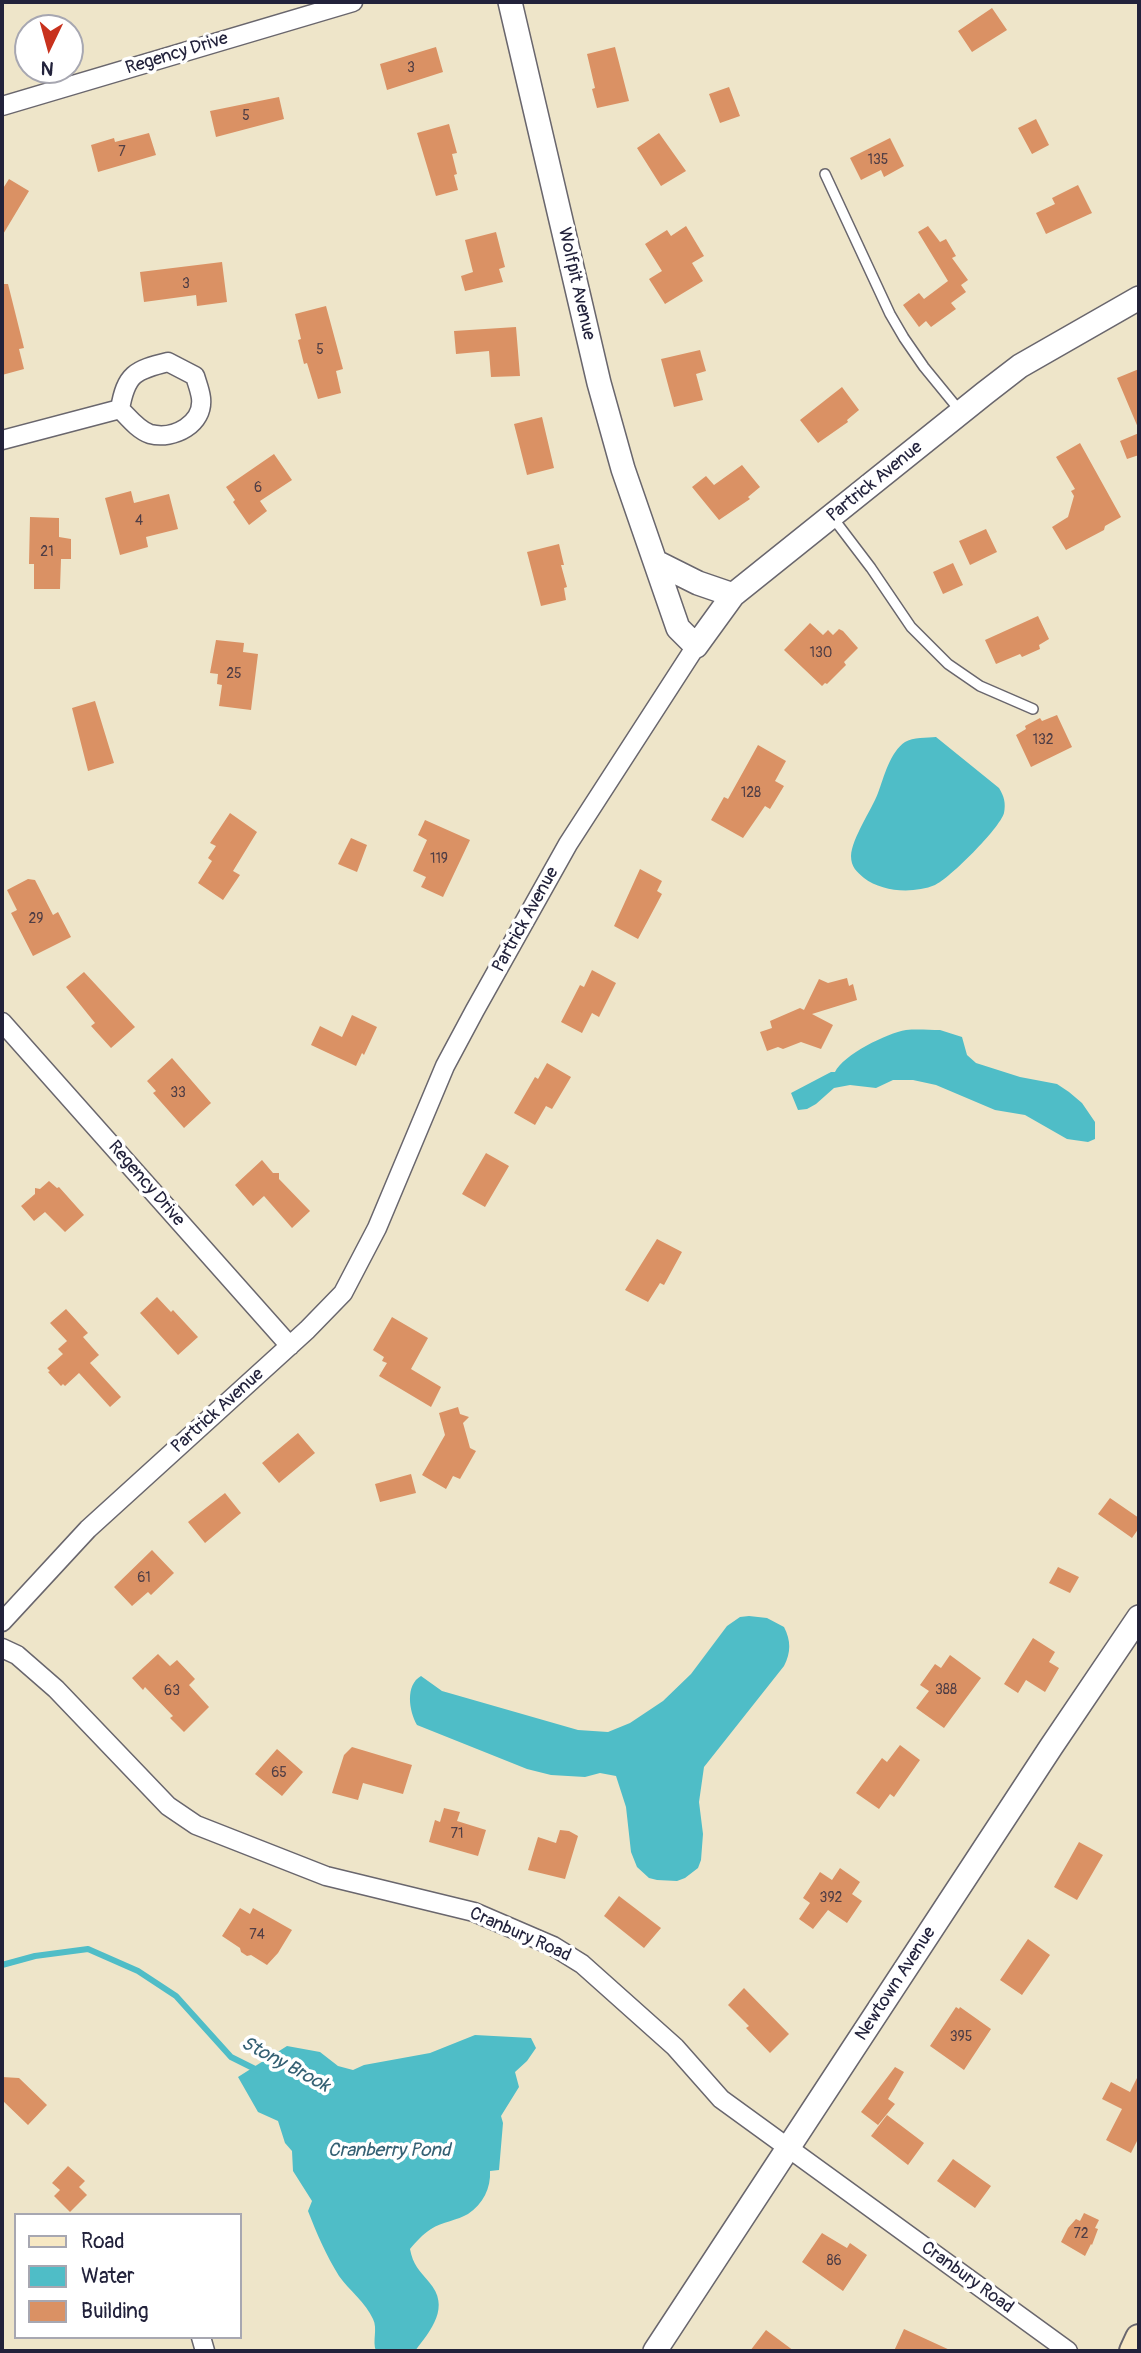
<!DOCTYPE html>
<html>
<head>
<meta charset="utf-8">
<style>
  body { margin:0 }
  #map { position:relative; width:1141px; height:2353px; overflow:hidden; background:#eee5c9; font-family:Pangolin,sans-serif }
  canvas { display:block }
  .frame { position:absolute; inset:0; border:4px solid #22223b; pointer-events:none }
  .legend { position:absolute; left:14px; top:2213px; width:228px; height:126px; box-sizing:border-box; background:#fff; border:2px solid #a7a7b1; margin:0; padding:9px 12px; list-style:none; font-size:21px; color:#22223b }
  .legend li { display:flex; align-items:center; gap:14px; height:35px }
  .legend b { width:35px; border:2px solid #a7a7b1 }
  .north { position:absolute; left:14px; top:14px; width:70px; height:70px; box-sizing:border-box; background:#fff; border:2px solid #a7a7b1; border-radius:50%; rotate:185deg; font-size:19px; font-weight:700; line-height:28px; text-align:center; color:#22223b }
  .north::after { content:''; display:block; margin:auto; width:24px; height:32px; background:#c8321e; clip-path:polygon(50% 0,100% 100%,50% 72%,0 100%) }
</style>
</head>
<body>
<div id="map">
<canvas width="1141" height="2353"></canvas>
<div class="frame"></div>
<ul class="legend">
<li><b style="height:9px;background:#f7e8c3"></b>Road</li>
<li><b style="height:19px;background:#4fbdc7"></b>Water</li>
<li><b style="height:19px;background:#da9164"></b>Building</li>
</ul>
<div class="north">N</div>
</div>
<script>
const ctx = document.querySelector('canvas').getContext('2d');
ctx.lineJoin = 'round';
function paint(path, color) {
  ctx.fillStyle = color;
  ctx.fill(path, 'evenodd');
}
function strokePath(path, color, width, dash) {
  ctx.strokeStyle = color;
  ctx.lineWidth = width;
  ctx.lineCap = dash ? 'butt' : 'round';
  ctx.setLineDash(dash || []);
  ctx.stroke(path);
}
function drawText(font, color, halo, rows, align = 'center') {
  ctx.font = font + ' Pangolin,sans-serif';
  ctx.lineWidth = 7;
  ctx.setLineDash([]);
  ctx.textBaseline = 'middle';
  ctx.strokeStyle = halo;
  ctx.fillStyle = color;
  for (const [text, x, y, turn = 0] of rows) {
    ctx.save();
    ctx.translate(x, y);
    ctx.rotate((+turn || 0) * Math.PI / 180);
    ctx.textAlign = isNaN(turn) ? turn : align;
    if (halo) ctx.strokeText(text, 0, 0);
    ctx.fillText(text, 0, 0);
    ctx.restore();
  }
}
paint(new Path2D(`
  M936 737 999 788C1004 796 1006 803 1004 813 1000 828 949 879 935 885 913 894 882 892 864 878 857 872 851 867 851 856 852 838 871 811 878 793 884 777 890 752 905 742 913 737 927 738 936 737Z
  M940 1030 962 1037 967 1055 976 1063 1020 1077 1057 1084 1069 1092 1082 1103 1095 1122V1139L1088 1142 1067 1139 1025 1115 995 1110 936 1085 913 1080H893L876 1088 850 1085 834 1088 816 1104 807 1109 798 1110 791 1093 831 1072H835C843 1055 887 1033 906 1030 917 1029 929 1030 940 1030Z
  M749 1616 767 1618 784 1627C791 1641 791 1652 784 1666L704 1767 699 1802 703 1834 701 1860 698 1868 685 1878 677 1881 657 1880 649 1878 637 1867 631 1852 626 1807 616 1776 600 1773 585 1777 551 1775 527 1769 417 1725C409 1711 405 1685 421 1676L442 1691 578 1730 608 1732 630 1723 663 1701 691 1674 727 1626 740 1617Z
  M475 2035 531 2038 536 2048 527 2061 515 2072 519 2087 501 2116 503 2123 499 2170 490 2171C491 2188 483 2204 468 2214 458 2220 442 2222 431 2229 422 2235 417 2241 410 2249 413 2265 419 2270 429 2282 451 2307 431 2330 415 2351H376C372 2341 378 2329 373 2319 366 2303 349 2290 339 2276 326 2255 317 2234 308 2211L312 2201 293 2171 292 2151 285 2143 278 2121 258 2112 238 2077 287 2046 320 2052 338 2066 353 2070 364 2065 430 2053Z`), '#4fbdc7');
strokePath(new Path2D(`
  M2 1965 35 1956 88 1949 138 1971 176 1996 231 2057 257 2070`), '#4fbdc7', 6);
paint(new Path2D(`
  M992 8 1007 30 972 52 958 31Z
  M436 47 443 72 387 90 380 64Z
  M615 47 629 101 597 108 592 89 595 88 587 54Z
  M729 87 740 116 720 123 709 94Z
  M279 97 284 119 216 137 210 111Z
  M1036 119 1049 145 1032 154 1018 128Z
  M449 124 457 153 452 154 457 174 454 175 458 190 436 196 417 133Z
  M149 133 156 155 98 172 91 145 114 138 115 142Z
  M659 133 686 171 661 186 637 148Z
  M890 138 904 166 884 177 881 170 861 180 850 158Z
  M9 179 29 191 2 236V190Z
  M1078 185 1092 213 1046 234 1036 213 1055 204 1052 198Z
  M686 226 704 256 692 263 703 281 665 304 649 279 662 271 645 244 667 230 671 236Z
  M928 226 940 242 946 239 956 256 952 258 968 280 961 285 966 292 951 303 956 309 931 327 926 321 919 327 903 305 919 293 924 299 948 281 918 232Z
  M496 232 505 267 499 269 503 282 465 291 461 276 473 272 465 240Z
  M222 262 227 302 197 306 196 295 144 302 140 272Z
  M2 284H8L24 348 19 349 24 369 2 375Z
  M326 306 343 369 336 371 341 393 318 399 307 363 304 364 298 340 301 339 295 314Z
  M516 327 520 376 491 377 489 351 456 354 454 331Z
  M700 350 706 371 696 374 703 400 674 407 661 359Z
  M1139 369V430L1117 378Z
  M842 387 859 410 847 420 848 422 818 443 800 420Z
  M542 417 554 468 527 475 514 424Z
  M1139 433V455L1127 459 1120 441Z
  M1080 443 1121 517 1105 526 1104 530 1066 550 1052 527 1068 517 1074 496 1071 491 1075 489 1056 457Z
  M274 454 292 480 260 501 267 511 249 525 233 502 235 500 226 487Z
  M742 465 760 487 748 497 750 499 719 520 692 487 706 476 714 485Z
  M131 491 134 503 169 494 178 529 146 537 148 547 120 555 105 498Z
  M30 517 59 518V537L71 539V559H61L60 589H34V564H29Z
  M986 529 997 552 970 565 959 541Z
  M559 544 564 565H561L567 587 564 588 566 600 541 606 527 552Z
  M953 563 963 585 943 594 933 572Z
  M1038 616 1049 639 1039 645 1040 649 1022 657 1020 654 996 664 985 640Z
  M810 623 823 635 828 630 833 635 839 629 843 631 858 648 844 662 846 665 827 684 825 683 822 686 784 650Z
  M216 640 244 643 243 652 258 654 251 710 219 706 222 685 217 684 218 674 210 673Z
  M95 701 114 763 88 771 72 708Z
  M1057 715 1072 747 1031 767 1016 735 1026 729 1025 726 1040 718 1042 721Z
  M758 745 786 761 775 781 784 786 770 809 765 806 743 838 711 820 724 797 728 799Z
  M230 813 257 832 233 871 240 875 223 900 198 883 212 861 208 858 216 846 210 843Z
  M425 820 470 840 443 897 421 887 426 877 413 871 427 840 418 835Z
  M351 838 367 845 357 872 338 864Z
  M640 869 662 881 657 891 662 894 638 939 614 926Z
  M28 879 35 880 53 915 58 912 71 937 33 956 11 913 17 910 7 890Z
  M592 970 616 983 599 1017 592 1013 582 1033 561 1022 580 985 584 987Z
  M84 972 135 1027 111 1048 91 1026 95 1023 66 987Z
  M847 978 849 986 853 984 857 1000 812 1014 833 1025 821 1049 801 1042 783 1049 778 1047 767 1051 760 1032 772 1028 770 1021 800 1008 804 1010 819 979 828 983Z
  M352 1015 377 1027 364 1055 362 1053 356 1066 311 1045 320 1026 342 1037Z
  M172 1058 211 1103 184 1128 153 1093 156 1091 147 1081Z
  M547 1063 571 1077 552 1109 546 1106 535 1125 514 1113 535 1077 538 1079Z
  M486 1153 509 1166 485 1207 462 1194Z
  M262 1160 273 1173H279V1179L310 1211 292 1228 264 1196 253 1206 235 1185Z
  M49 1181 57 1188 59 1187 84 1215 65 1232 45 1212 34 1221 21 1206 35 1194V1188L40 1189Z
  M657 1239 682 1252 664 1285 660 1283 648 1302 625 1290Z
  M157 1297 171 1312 173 1310 198 1337 178 1355 140 1313Z
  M66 1309 88 1333 83 1337 99 1355 90 1363 121 1397 110 1407 79 1373 65 1386 63 1384 61 1386 48 1372 50 1371 47 1368 63 1354 58 1349 67 1341 50 1323Z
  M392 1317 428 1338 411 1369 441 1387 431 1407 379 1376 387 1363 382 1361 384 1357 373 1350Z
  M458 1407 460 1414 469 1417 463 1423 470 1448 476 1451 460 1479 453 1476 446 1489 422 1475 445 1435 439 1413Z
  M298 1433 315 1453 279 1483 262 1463Z
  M411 1474 416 1493 380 1502 375 1484Z
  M225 1493 241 1513 205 1543 188 1522Z
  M1110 1498 1139 1518V1528L1132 1538 1098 1514Z
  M152 1550 174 1573 151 1595 148 1592 132 1606 114 1587Z
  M1058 1567 1079 1577 1070 1593 1049 1583Z
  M1033 1638 1055 1652 1049 1662 1059 1668 1045 1692 1026 1680 1018 1693 1004 1684Z
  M158 1654 170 1666 177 1660 195 1679 189 1685 209 1707 184 1732 170 1718 173 1716 145 1687 143 1690 132 1678Z
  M950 1655 981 1678 944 1728 916 1708 929 1691 920 1685 935 1664 941 1668Z
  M900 1745 920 1760 894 1797 890 1794 879 1809 856 1793 882 1758 887 1762Z
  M352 1747 412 1765 403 1794 363 1783 358 1800 332 1793 344 1755Z
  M277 1749 303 1772 282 1796 255 1774Z
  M444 1808 460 1812 457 1821 486 1830 478 1856 429 1842 435 1820 440 1822Z
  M560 1830 569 1831 578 1836 565 1879 528 1870 538 1837 556 1843Z
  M1079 1842 1103 1855 1077 1900 1054 1887Z
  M840 1868 860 1882 852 1894 862 1901 847 1923 828 1910 813 1929 799 1919 810 1903 803 1898 820 1872 832 1880Z
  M619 1896 661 1928 644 1948 604 1916Z
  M240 1908 250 1914 253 1908 292 1930 278 1953 267 1965 251 1955 247 1956 241 1952 240 1948 222 1936Z
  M1028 1939 1050 1955 1022 1995 1000 1980Z
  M744 1988 789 2034 770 2053 746 2028 749 2026 728 2005Z
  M956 2007 959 2009 960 2007 991 2029 964 2070 930 2046Z
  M895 2067 904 2072 888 2099 895 2104 878 2125 861 2112Z
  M1139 2074V2137L1131 2153 1106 2140 1122 2109 1102 2099 1111 2082 1130 2092Z
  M2 2077 19 2078 47 2105 28 2125 2 2100Z
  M887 2115 924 2143 908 2165 871 2136Z
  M953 2159 991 2186 975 2208 937 2181Z
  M68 2166 85 2181 79 2187 87 2195 70 2212 54 2196 60 2190 52 2183Z
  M1084 2213 1099 2220 1095 2228 1098 2229 1092 2245 1091 2244 1085 2256 1061 2242 1068 2228 1076 2219 1080 2221Z
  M822 2233 847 2248 850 2243 867 2255 843 2291 802 2262Z
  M904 2329 952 2351H894Z
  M766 2330 794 2351H750Z`), '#da9164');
const service = new Path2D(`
  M825 174 890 314 904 338 924 367 960 411
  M833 518 871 568 911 627 948 664 980 686 1033 709`);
const minor = new Path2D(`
  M2 106 353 2
  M168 362 195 376C197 383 200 390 201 398 204 424 174 440 150 434 138 430 128 417 120 409 126 374 135 370 168 362Z
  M2 440 120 409
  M2 1022 290 1346
  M2 1622 88 1529 307 1330 343 1293 377 1228 445 1066 475 1010 568 844 696 646
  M2 1648 17 1655 56 1689 168 1806 196 1825 326 1876 474 1912 553 1946 582 1964 675 2047 721 2099 1068 2351
  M201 2337 205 2351`);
const tertiary = new Path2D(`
  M510 2 599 383 623 469 678 628 696 646 733 595 985 393 1020 366 1139 298
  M656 562 698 583 733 595
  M655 2351 1051 1747 1139 1617`);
const secondary = new Path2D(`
  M1133 2351 1139 2338`);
strokePath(service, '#69666d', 12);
strokePath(minor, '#69666d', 21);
strokePath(tertiary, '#69666d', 26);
strokePath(secondary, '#69666d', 30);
strokePath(service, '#fff', 9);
strokePath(minor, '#fff', 18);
strokePath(tertiary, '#fff', 23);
strokePath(secondary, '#f7e8c3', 26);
drawText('14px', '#503e45', null, [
  ["3",411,68],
  ["5",246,116],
  ["7",122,152],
  ["135",878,160],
  ["3",186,284],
  ["5",320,350],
  ["6",258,488],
  ["4",139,521],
  ["21",47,552],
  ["130",821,653],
  ["25",234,674],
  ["132",1043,740],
  ["128",751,793],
  ["119",439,859],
  ["29",36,919],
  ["33",178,1093],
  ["61",144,1578],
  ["388",946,1690],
  ["63",172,1691],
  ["65",279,1773],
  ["71",457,1834],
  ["392",831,1898],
  ["74",257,1935],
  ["395",961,2037],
  ["72",1081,2234],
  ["86",834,2261]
]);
drawText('18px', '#22223b', '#fff', [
  ["Regency Drive",177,54,-17],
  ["Wolfpit Avenue",576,284,77],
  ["Partrick Avenue",875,482,-39],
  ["Partrick Avenue",526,920,-61],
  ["Regency Drive",146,1184,49],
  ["Partrick Avenue",218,1411,-42],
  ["Cranbury Road",520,1935,24],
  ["Newtown Avenue",896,1984,-57],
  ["Cranbury Road",967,2278,36]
]);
drawText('italic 19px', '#346073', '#fff', [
  ["Stony Brook",285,2065,28],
  ["Cranberry Pond",389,2151]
]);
</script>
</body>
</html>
